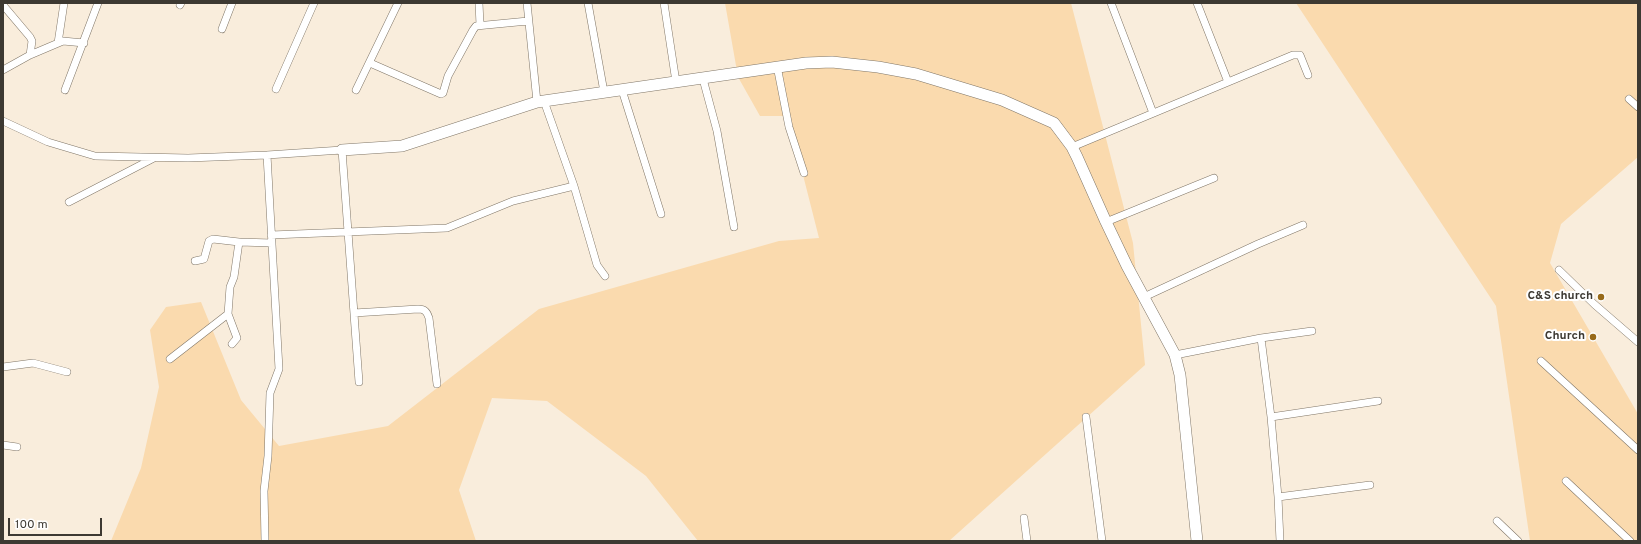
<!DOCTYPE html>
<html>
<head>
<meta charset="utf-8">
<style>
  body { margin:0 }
  #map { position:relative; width:1641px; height:544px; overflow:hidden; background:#f9eddc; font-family:Overpass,sans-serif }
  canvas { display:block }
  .frame { position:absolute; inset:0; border:4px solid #3d3932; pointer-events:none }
  .scale { position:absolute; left:8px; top:518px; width:94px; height:18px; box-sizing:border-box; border:2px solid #3d3932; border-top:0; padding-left:5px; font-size:12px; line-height:14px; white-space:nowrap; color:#3d3932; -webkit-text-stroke:3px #fff; paint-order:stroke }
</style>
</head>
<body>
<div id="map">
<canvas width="1641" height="544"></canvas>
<div class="frame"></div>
<div class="scale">100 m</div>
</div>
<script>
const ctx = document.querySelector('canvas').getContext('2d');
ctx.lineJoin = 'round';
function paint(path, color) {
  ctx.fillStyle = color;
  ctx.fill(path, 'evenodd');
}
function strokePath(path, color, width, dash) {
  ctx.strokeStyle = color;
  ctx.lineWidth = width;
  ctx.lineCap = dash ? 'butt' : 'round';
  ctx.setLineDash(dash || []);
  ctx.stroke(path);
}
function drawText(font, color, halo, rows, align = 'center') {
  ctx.font = font + ' Overpass,sans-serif';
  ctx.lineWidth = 4;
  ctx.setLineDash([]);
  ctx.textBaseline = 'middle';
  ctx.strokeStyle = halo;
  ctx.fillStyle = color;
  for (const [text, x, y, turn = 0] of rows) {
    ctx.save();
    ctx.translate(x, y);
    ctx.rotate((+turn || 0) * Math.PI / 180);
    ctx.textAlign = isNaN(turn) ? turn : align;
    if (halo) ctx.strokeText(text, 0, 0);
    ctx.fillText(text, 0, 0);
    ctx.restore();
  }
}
paint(new Path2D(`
  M725 3H1071L1133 243 1145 365 949 541H698L646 476 547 401 492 398 459 490 476 541H111L141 468 159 387 150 330 166 307 201 302 241 400 279 446 388 426 539 309 779 241 819 238 788 116H760L738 77Z
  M1296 3H1638V157L1561 224 1550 263 1638 414V541H1530L1496 306Z`), '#fadaae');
const street = new Path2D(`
  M479 3 480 25
  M527 3 537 102
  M588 3 604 92
  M664 3 676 82
  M1111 3 1153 113
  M1197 3 1228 82
  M3 5 30 37 32 41 30 55
  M180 5 181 3
  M222 29 232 3
  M58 43 64 3
  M370 63 441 94 443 93 448 76 473 30 476 26 528 21
  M777 66 789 127 804 173
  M3 70 30 55 63 41 84 43
  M703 79 717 131 734 227
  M276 89 314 3
  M65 90 98 3
  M356 90 398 3
  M622 90 661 214
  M1629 99 1638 107
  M544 101 574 186 597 265 605 276
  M3 121 48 142 95 156 188 158 267 155 342 150 359 382
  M1072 147 1293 55H1300L1308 75
  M69 202 154 158
  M1106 222 1214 178
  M271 235 447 228 513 201 574 186
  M195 261 204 259 209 241 213 239 239 242
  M1559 270 1594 304 1638 342
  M1144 297 1258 244 1303 225
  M354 313 418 309C425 309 427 312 429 318L437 384
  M228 314 237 338 232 344
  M1261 338 1271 417 1278 497 1280 541
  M1175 355 1261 338 1312 331
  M170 359 228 314 230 287 234 277 239 242 272 243
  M1541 361 1638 450
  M3 367 33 363 67 372
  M1086 417 1102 541
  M1271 417 1378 401
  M3 445 17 447
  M1566 481 1630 541
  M1278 497 1370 485
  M1024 518 1027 541
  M1497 521 1518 541
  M265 541 264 491 268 456 270 393 279 369 267 155`);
const secondary = new Path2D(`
  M342 150 402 146 537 102 806 63 832 62 878 67 916 74 1002 100 1054 123 1072 147 1077 157 1106 222 1127 266 1175 355 1180 375 1197 541`);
strokePath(street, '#807667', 8);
strokePath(secondary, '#807667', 12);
strokePath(street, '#fff', 7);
strokePath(secondary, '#fff', 11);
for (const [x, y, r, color] of [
  [1601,297,4,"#986a19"],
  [1593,337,4,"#986a19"]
]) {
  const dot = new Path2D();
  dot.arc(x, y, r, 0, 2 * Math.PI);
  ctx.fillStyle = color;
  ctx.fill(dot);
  strokePath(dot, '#fff', 1.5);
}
drawText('bold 12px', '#3d3932', '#fff', [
  ["C&S church",1593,297],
  ["Church",1585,337]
], 'right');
</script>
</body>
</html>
